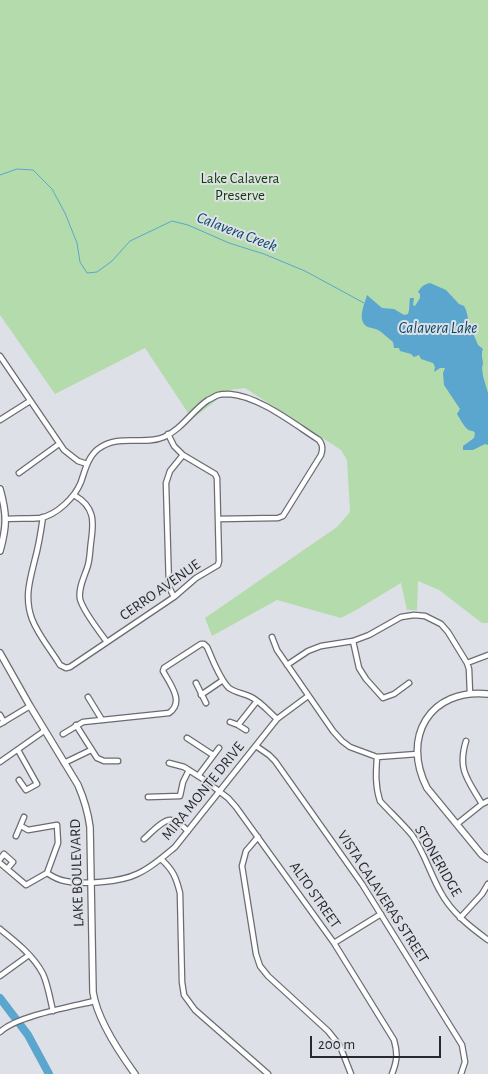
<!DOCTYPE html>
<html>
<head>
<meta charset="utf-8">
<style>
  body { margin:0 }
  #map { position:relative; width:488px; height:1074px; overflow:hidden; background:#dee0e7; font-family:"Alegreya Sans",sans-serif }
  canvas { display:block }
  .scale { position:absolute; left:310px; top:1036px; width:131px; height:22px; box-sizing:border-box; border:2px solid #28292c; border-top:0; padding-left:6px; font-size:15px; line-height:18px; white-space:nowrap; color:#28292c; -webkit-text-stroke:4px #dee0e7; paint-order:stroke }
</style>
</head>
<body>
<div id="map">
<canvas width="488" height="1074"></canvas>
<div class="scale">200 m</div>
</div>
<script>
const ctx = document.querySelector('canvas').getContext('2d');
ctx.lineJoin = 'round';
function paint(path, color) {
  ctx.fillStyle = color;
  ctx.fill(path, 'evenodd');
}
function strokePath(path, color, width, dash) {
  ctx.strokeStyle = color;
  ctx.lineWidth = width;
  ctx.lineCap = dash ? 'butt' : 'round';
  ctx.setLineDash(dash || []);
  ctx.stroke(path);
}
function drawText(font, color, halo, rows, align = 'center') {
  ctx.font = font + ' "Alegreya Sans",sans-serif';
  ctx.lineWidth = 4;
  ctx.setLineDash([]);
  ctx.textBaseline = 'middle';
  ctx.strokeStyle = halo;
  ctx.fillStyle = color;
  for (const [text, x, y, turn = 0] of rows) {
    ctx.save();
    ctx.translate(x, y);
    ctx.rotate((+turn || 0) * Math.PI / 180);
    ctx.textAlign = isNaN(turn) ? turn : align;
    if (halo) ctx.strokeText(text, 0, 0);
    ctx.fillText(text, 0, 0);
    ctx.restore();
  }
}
paint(new Path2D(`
  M0 0H488V623H482L439 590 418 581 417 610H407L401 583 358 609 341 618 277 600 212 636 205 618 337 527 350 512 347 460 341 450 245 388 230 390 192 419 145 348 55 394 0 315Z`), '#b4dbab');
paint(new Path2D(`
  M430 283 446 290 459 304 464 306 466 310 470 326 478 345 483 349 482 352V357L483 363 482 368 483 376 488 393V445L485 444 473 450H463V446L474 438 475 433 473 431C466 432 461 420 457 414L460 409 444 385 443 373 445 368H440L434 372 435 367 433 363 421 359 419 355 414 357 411 354 400 351 399 348H394L393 342C388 338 383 333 378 330 374 328 369 328 366 326 357 319 365 303 367 295L382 308 394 309 404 315 408 314C410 309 409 304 410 298H414L413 305 415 306 420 298V294L418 292C421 287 424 284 430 283Z`), '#5ba6ce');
strokePath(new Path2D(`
  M0 175 17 169 33 170 52 189 65 213 77 243 80 262 87 273 97 272 112 261 130 241 172 221 188 225 229 243 264 254 305 271 364 303`), '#5ba6ce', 1);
strokePath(new Path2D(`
  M0 998 28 1035 49 1074`), '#5ba6ce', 8);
const street = new Path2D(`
  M0 356 64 450 78 461 87 464
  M0 420 30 401
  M19 473 59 444
  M74 495C95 507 94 521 91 542 90 549 90 558 88 565 85 576 78 587 80 599 83 611 99 631 107 642
  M43 517C41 531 39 545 35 559 30 580 24 597 32 619 38 635 51 650 60 665L66 668 70 667 174 597 196 578 218 565 219 561 217 478 215 474 183 455 174 446 168 434
  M6 519C17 518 29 519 40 518 57 515 75 497 81 482 85 470 88 457 98 449 119 433 143 446 164 437 182 429 192 411 208 400 211 399 215 396 218 395 221 394 225 394 229 394 259 396 294 424 319 440 323 445 323 449 321 455L283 516 278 518 218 519
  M174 597 169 587 166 483 170 471 183 455
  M272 637 277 650 333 731 342 741 350 747 377 757 417 754
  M353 641 359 668 366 679 383 698 394 694 409 683
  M467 663 488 655
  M287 665 308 651 321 646 353 641 369 635 401 617 414 615 425 616 441 624 448 632 467 663 469 669 470 694
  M196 683 206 703
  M201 695 223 680
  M88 697 102 720
  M0 715 4 722
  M230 722 238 725 246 730
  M0 724 30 706
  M76 725 97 758 104 761H118
  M238 725 257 701
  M63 734 83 722 169 713C185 702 170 684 163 671L164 668 201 644H204L207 647C213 660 219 678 229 688 236 693 243 693 251 697 261 702 269 712 277 719
  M187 738 213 755
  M466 741C457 770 468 780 482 804
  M256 746 269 755 275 761 362 884 462 1045 465 1062 461 1074
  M18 750 37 784 26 790 19 780
  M377 757C376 772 375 786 380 801 390 812 402 823 412 835 424 852 430 873 440 891 451 912 469 926 488 940
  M0 762 44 731
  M64 763 91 750
  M169 763 184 767 203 779 228 798 236 807 334 943 394 1040C398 1054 397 1061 392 1074
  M198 776 219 748
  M148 797 180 796 183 782 189 770
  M457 824 482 804 488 801
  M21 826 28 830 57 825 58 843 47 873
  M16 836 24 817
  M258 837 246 851 242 866 256 954 260 966 268 976 328 1031 340 1046 351 1074
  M144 839C150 834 163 819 171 820 178 820 183 827 188 831
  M0 859 4 854 13 862 7 869
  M161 859C173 870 176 877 180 893L182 982 184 995 195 1010 268 1074
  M0 863 26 885 47 873
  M47 873C53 877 58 880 65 881 82 885 121 882 137 874 151 868 163 857 175 847L277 719 308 696
  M460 918 482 894 488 884
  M0 929C15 941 34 956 43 974 48 985 50 999 53 1011
  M334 943 381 914
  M0 976 29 955
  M0 1032C17 1016 70 1007 95 1001`);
const secondary = new Path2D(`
  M0 489C7 514 7 526 0 551
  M0 653 30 706 78 785C84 799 88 812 90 827L93 992C97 1019 119 1052 135 1074
  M488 694C430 688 401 737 427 788L482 855 488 859`);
strokePath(street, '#6a6c72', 7);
strokePath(secondary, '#6a6c72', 8);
strokePath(street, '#fff', 4.5);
strokePath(secondary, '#fff', 5.5);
drawText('15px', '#0f3e01', '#dee0e7', [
  ["Lake Calavera",240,178],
  ["Preserve",240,195]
]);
drawText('15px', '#28292c', '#dee0e7', [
  ["CERRO AVENUE",160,590,-35],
  ["MIRA MONTE DRIVE",203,791,-51],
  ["STONERIDGE",438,861,60],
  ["LAKE BOULEVARD",77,873,-92],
  ["ALTO STREET",315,895,55],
  ["VISTA CALAVERAS STREET",383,897,57]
]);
drawText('italic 16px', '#084763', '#dee0e7', [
  ["Calavera Creek",237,232,21],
  ["Calavera Lake",438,328]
]);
</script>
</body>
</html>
